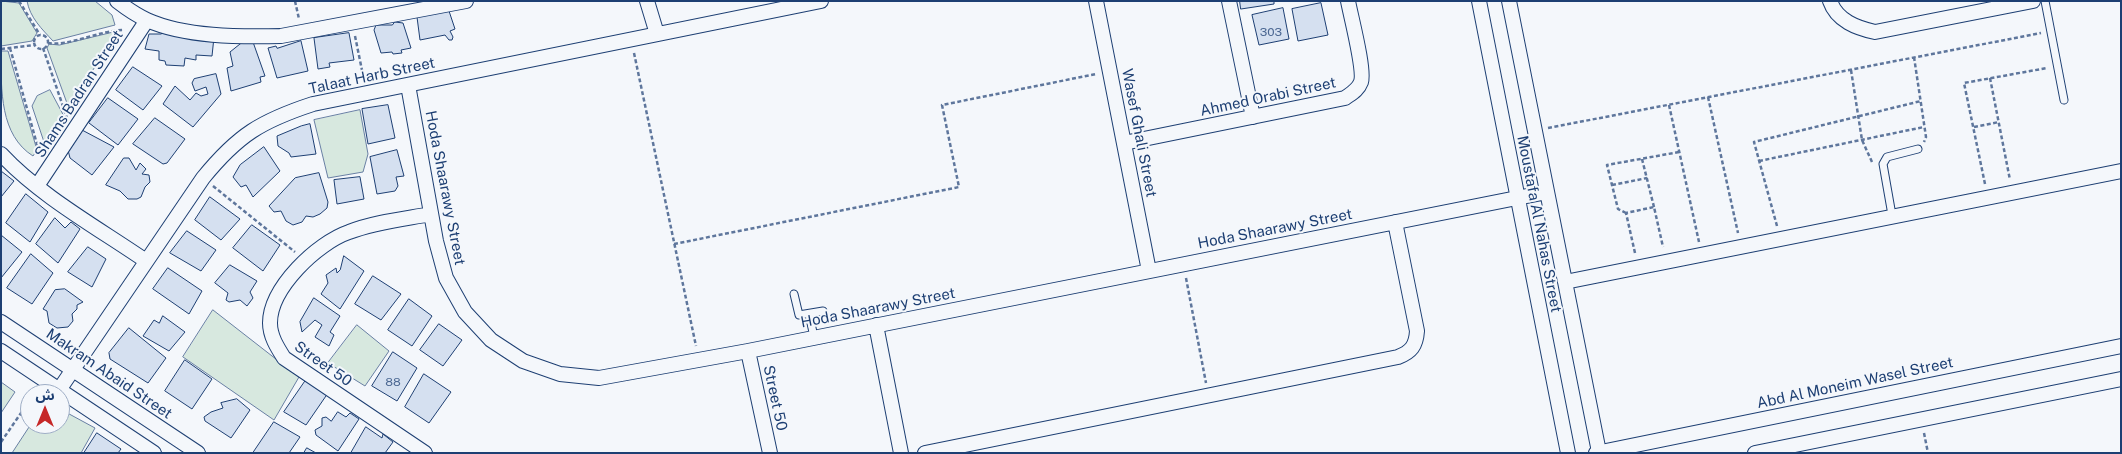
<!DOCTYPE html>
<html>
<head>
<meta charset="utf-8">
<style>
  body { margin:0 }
  #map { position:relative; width:2122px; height:454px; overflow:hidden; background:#f4f7fb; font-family:"Public Sans","Noto Sans Arabic",sans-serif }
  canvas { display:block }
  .frame { position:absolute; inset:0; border:2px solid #1d3f73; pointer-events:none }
  .north { position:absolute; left:20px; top:384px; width:50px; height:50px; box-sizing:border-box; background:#f4f7fb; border:1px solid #9eadc5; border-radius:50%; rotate:0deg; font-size:14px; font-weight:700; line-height:20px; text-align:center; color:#1d3f73 }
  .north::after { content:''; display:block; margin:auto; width:18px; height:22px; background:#c62828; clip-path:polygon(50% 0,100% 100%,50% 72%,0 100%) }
</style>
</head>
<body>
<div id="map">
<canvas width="2122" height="454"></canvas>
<div class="frame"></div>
<div class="north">ش</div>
</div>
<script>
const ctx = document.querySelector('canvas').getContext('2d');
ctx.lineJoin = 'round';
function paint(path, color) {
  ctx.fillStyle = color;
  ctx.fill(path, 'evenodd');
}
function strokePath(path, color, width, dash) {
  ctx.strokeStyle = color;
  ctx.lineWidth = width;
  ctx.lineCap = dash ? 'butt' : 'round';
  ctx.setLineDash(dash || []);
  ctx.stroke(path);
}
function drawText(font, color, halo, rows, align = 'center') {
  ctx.font = font + ' "Public Sans",sans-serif';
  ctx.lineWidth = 4;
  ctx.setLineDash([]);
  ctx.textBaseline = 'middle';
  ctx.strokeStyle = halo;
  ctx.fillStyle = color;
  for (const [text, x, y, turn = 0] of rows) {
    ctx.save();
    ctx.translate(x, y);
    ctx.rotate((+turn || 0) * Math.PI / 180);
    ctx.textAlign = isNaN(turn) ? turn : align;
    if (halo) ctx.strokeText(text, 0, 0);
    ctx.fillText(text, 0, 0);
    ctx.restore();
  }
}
const green = new Path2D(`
  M1 1 19 3 37 33 32 41 1 46Z
  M27 1H95L112 15 115 25 53 41C42 29 30 18 27 1Z
  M115 32 117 35 68 106 47 48 49 44 59 45Z
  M1 51H8L37 150 33 156C0 135 1 91 1 51Z
  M50 90 66 120 44 142 32 106 37 96Z
  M360 110 368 154 363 172 328 178 314 120Z
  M213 310 299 377 274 420 183 357Z
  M357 325 389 351 365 386 328 363Z
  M1 382 15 392 1 413Z
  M60 409 95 428 81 453H12L31 424H60Z`);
paint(green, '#d7e8df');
strokePath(green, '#687fa3', 1);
const building = new Path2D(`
  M1240 1H1274V4L1241 9Z
  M1321 3 1328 35 1298 41 1292 9Z
  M448 8 455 29 450 31 453 37 452 40H449L445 35 420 40 417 17Z
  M1283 8 1289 39 1259 45 1252 15Z
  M395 22 403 23 411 48 401 50 402 53 393 54 392 52 381 53 374 30 376 25H392Z
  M164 29 214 37 212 56 196 55V60L185 58 184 66 166 65 165 61 159 60V51L145 49 149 34H161Z
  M349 33 354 60 329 63 330 67 318 69 314 38Z
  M301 41 308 71 277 78 268 48 276 46 277 48Z
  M246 42H253L265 76 260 77 261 82 231 91 227 68 233 66 230 52 240 44Z
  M133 67 162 86 143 110 116 90Z
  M216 74 221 94 193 127 163 104 175 86 190 100 196 93 201 96 208 94 206 87 195 91 192 83 194 79Z
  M108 98 138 119 118 145 89 123Z
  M388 105 395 138 368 144 362 109Z
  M155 118 185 139 167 163 163 164 133 144Z
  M310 124 316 154 291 157 289 153 278 146 277 136 301 126Z
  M82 130 114 147 92 175 70 158 68 150Z
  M264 147 280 171 253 197 246 185 241 187 233 177 240 165Z
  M397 150 404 176 396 177 398 186 395 191 377 194 370 157Z
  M124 158H129L136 170 140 163 146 169 142 174 149 175 150 182 145 187 141 197 137 199H128L120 191 106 185Z
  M1 171 14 181 1 197Z
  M319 173 328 202 327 208 320 214 313 217 306 216 302 222 293 225 286 221 281 211 274 212 269 206 295 178Z
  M360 177 364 199 337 204 334 180Z
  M26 194 48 212 30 242 6 223Z
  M210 197 240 219 221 240 195 220Z
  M55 218 65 228 71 222 80 229 58 263 36 244Z
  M252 225 280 245 263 271 233 248Z
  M187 231 216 250 201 271 170 253Z
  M1 235 22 252 1 278Z
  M88 247 106 259 92 287 68 272Z
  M31 254 53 273 32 304 7 288Z
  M344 256 364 271 340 309 321 294 328 283 326 275 336 268 337 273 340 270Z
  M230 265 257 281 250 292 253 298 247 306 240 300 229 302 226 300 228 293 215 283Z
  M168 268 202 291 189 314 153 289Z
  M373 276 401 294 381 320 355 304Z
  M65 289 83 302 77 305V309L72 314 73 321 68 327 57 328 49 323 47 311 43 309 55 290Z
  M314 298 340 316 330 332 334 335 329 346 315 337 322 325 315 320 302 332 300 322Z
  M409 299 432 316 412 346 388 330Z
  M163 316 185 332 169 351 143 336 154 320 159 323Z
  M439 324 462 340 443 366 420 350Z
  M129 328 166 358 148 383 110 359 109 353Z
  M393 352 417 368 397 401 372 386Z
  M185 360 212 379 192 409 165 391Z
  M424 374 451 392 429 423 405 407Z
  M306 380 328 393 306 425 284 412Z
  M237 399 250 410 231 438 205 421 204 417 211 412 223 408 221 403Z
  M338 412 346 417 350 413 359 419 338 451 316 435 315 430 322 426V418L326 417 331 421Z
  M274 422 300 437 289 453H253Z
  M366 427 382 438 383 434 393 442 385 453H351Z
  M97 433 121 449 118 453H84Z
  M307 448 316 453H304Z`);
paint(building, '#d5e0f0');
strokePath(building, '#1d3f73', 1);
const lane = new Path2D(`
  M2045 1 2064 100
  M1892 215 1883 164 1887 157 1918 149
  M794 294 799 315 823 311
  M809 314 814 337`);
const street = new Path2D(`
  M117 1C126 8 136 15 147 20 185 37 239 37 281 36L466 1
  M647 1 657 34
  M1096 1 1149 271
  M1229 1 1253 117
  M1479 1 1568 453
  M1509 1 1599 452
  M1830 1C1837 21 1857 28 1875 32L2033 1
  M408 85 436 241 446 278 465 312 491 340 523 361 560 374 599 378 748 351 1547 192
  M1124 143 1345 98C1352 93 1358 90 1361 82 1365 70 1351 17 1348 1
  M1 154C40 196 98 228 146 261
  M37 186 147 20
  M1565 282 2121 171
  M1 322 198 453
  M876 325 901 453
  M1 351 154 453
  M748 351 770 453
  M59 390 203 178C238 135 261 121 313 104L821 1
  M425 453 284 358C277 347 270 336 270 323 270 288 317 243 349 232 375 222 404 219 431 214
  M925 453 1398 357C1411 352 1416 346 1417 331L1395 222
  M1596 453 2121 346
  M1755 453 2121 379`);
strokePath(lane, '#1d3f73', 9);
strokePath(street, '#1d3f73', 16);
strokePath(new Path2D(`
  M15 1H16
  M19 1 40 35
  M295 1 299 19
  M34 42a7 7 0 1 1 14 0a7 7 0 1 1-14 0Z
  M355 36 364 80
  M48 43C67 47 101 30 124 30
  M10 48 40 155
  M43 48 67 118
  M1 49 34 45
  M634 53 696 346
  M1914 57 1926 137 1924 142
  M1851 70 1862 140 1872 162
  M1990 78 2010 180
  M1708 97 1738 233
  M1669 105 1699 242
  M1974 127 1999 122
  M1548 128 2041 33
  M1642 159 1654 207
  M1759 161 1924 127
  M1985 184 1964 83 2047 68
  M1612 185 1647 178
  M213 186 295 252
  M1626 213 1618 209 1607 165 1679 152
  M1777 226 1754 142 1921 101
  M674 244 959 187 942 105 1096 74
  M1635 253 1626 213 1654 207 1663 247
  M1186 278 1206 383
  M1924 433 1928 453
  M1 442 30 400`), '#5e769c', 2.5, [4, 2.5]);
strokePath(lane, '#f4f7fb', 7);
strokePath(street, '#f4f7fb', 14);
drawText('12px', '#4b6792', null, [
  ["303",1271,32],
  ["88",393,382]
]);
drawText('15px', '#1d3f73', '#f4f7fb', [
  ["Talaat Harb Street",372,76,-12],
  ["Shams Badran Street",79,94,-57],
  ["Ahmed Orabi Street",1268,97,-12],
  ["Wasef Ghali Street",1139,133,79],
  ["Hoda Shaarawy Street",445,188,79],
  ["Moustafa Al Nahas Street",1539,224,79],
  ["Hoda Shaarawy Street",1275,229,-11],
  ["Hoda Shaarawy Street",878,308,-11],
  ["Street 50",323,364,35],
  ["Makram Abaid Street",109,374,34],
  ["Abd Al Moneim Wasel Street",1855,383,-12],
  ["Street 50",775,398,78]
]);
</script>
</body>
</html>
